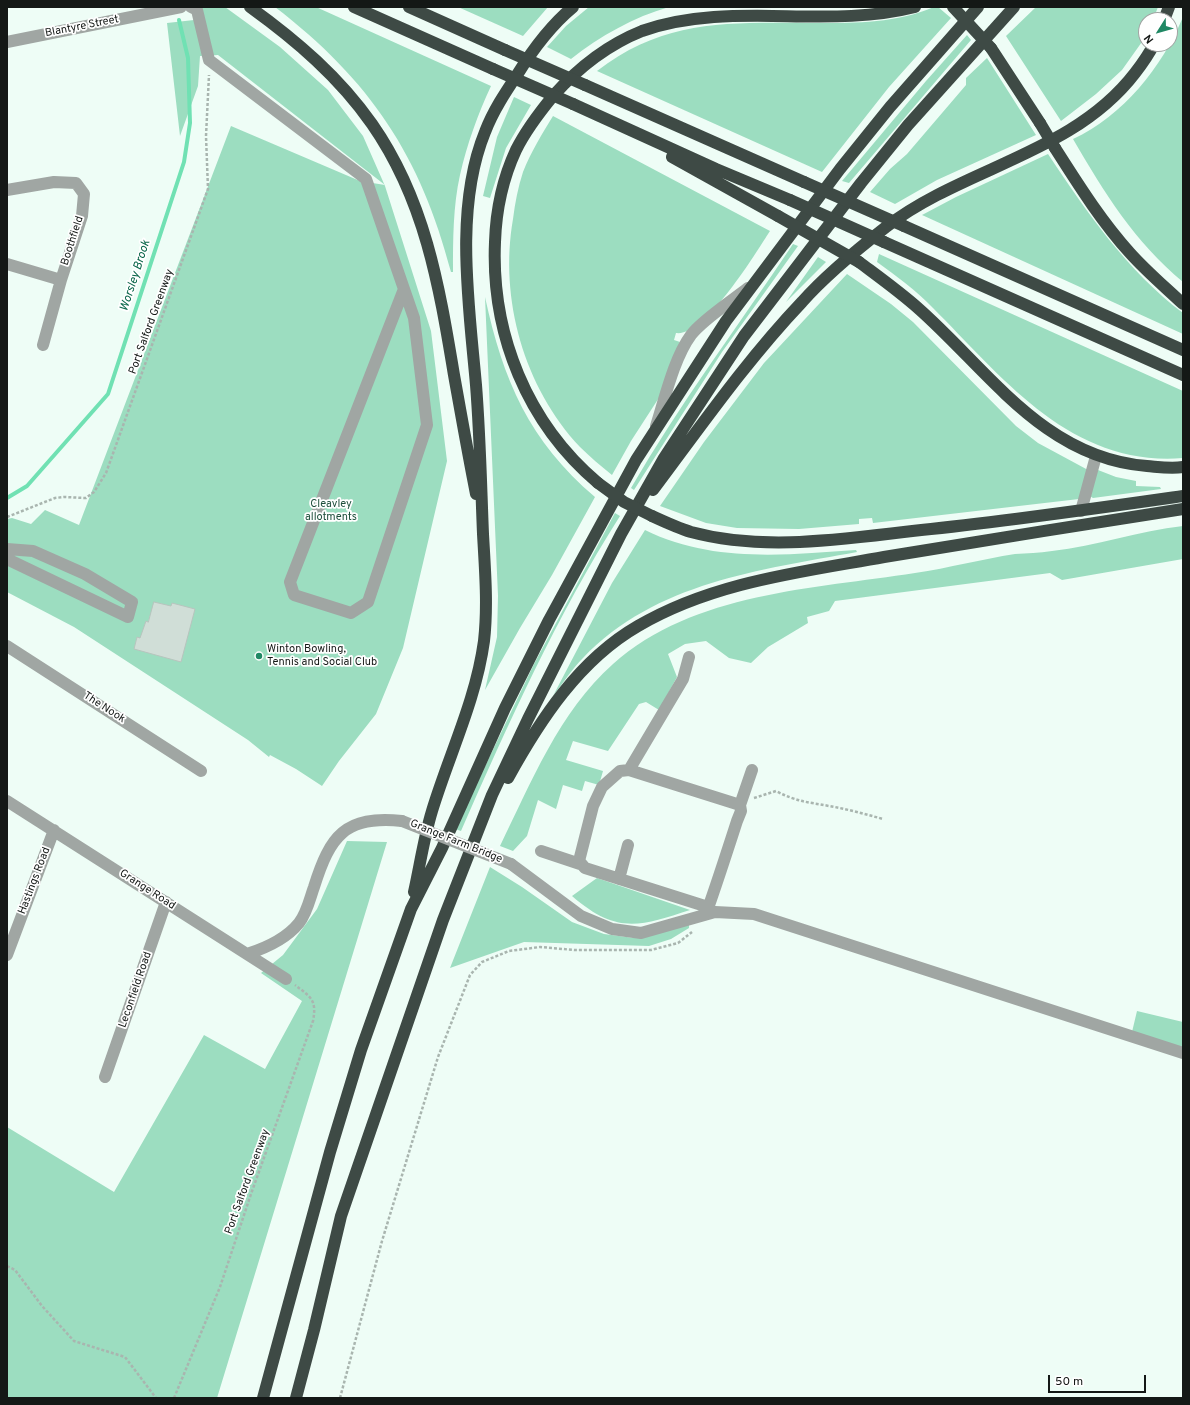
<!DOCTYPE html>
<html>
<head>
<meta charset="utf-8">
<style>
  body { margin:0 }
  #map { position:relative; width:1190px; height:1405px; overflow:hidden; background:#eefdf6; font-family:Overpass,sans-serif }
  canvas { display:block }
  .frame { position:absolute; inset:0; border:8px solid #141816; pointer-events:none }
  .north { position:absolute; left:1138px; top:12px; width:40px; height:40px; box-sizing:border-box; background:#fff; border:1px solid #a1a3a2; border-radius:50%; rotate:233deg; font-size:11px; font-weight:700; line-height:16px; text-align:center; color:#141816 }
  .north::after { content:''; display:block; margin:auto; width:14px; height:18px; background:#208864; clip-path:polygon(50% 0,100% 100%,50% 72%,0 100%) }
  .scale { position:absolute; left:1048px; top:1375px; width:98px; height:18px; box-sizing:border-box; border:2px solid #141816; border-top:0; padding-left:5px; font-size:12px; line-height:14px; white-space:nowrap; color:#141816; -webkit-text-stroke:3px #fff; paint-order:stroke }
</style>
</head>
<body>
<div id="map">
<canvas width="1190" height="1405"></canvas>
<div class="frame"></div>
<div class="north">N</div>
<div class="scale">50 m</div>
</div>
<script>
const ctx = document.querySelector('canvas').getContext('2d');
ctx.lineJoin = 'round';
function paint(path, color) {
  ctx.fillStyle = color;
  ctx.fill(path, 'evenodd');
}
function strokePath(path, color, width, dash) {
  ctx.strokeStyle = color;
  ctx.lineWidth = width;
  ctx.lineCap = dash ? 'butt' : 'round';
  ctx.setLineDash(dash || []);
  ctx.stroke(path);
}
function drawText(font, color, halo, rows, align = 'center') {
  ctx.font = font + ' Overpass,sans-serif';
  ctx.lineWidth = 3.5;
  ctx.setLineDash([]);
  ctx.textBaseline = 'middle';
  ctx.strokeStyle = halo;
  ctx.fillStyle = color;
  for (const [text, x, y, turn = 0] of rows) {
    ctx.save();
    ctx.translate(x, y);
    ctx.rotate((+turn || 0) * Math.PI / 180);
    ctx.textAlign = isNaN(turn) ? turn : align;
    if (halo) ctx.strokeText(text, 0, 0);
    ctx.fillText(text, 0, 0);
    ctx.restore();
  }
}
paint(new Path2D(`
  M201 7H225L280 47 328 90 363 136 385 186 431 331 447 461 403 648 376 714 339 761 322 786 296 769 270 755 269 757 248 740 74 627 7 592V519L12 518 31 524 45 510 79 525 231 126 360 181 385 185 218 55 200 56 198 86 180 136 167 23 194 20Z
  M275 7H316L491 86C478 114 467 144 460 175 453 206 453 240 453 272H451C421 156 370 80 275 7Z
  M458 7H548L523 36Z
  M589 7H669C634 17 600 36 571 59L547 47 566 26Z
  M934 7H938L951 18 889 87 822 172 597 71C667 17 734 23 817 23 857 23 897 23 934 7Z
  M1036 7H1158L1153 20H1146L1144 39 1122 70 1096 94 1061 121 1006 36Z
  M1183 17V282C1134 241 1105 194 1073 139 1123 116 1162 67 1183 17Z
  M967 35 971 40 849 183 842 181 926 81Z
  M987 58 1036 135 937 180 895 204 870 192 890 169 907 154 966 85V78Z
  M514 97 531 105 506 148 490 198 483 196 497 137Z
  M553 116 770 231C755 254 705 337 676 333L674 340 680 342 664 390 631 441 612 475C601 466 590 457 580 447 524 387 499 299 513 219 515 203 518 187 523 172 531 152 542 134 553 116Z
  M1048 154C1086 211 1127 271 1183 313V334L922 215 956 197Z
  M793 244 798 246 722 352 634 490 631 488C680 403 739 325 793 244Z
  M879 254 1183 391V458C1071 467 1004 379 933 308 916 290 896 276 877 262Z
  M818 257 826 262 786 302Z
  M847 274 891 304 913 322 1016 426 1038 443 1088 470 1079 499 873 523 872 518 859 519V524L799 529 737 528 706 523 660 506 704 442 764 363Z
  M485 297C503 380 529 441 595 497L552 575 520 628 485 690 497 637 498 596Z
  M1098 470 1116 477 1136 481V486L1160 487 1161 489 1093 498 1088 495 1093 473Z
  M615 513 620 516C557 615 508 724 461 831L455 829 534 664Z
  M1183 526V559L1062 580 1050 573 835 601 829 611 807 617 808 623 768 647 751 663 729 658 706 641 685 644 668 654 677 677 659 710 646 702 639 704 608 751 573 741 566 760 603 771 599 785 585 781 582 791 563 785 556 809 538 800 527 836 513 851 500 846C531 783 559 712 613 664 694 592 814 589 915 573 949 568 982 559 1015 554 1027 553 1039 553 1052 551 1096 546 1139 531 1183 526Z
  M645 530C712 563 785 555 856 550L857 552C760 570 656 582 583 658 572 669 563 683 553 696L612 583Z
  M347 841 387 842 217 1398H7V1127L114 1192 204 1035 265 1069 302 1001 261 973 283 955 317 909Z
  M490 867 522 887 572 922 604 934 634 938 689 922V928L671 939 649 946 524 942 450 968Z
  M597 878 690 910C639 927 616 934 572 896Z
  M1137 1011 1183 1022V1053L1132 1032Z`), '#9cddc0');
strokePath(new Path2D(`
  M7 498 27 486 108 394 184 162 190 123 188 58 179 20`), '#70e1b3', 4);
const building = new Path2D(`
  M154 602 171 606 172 603 195 609 181 662 134 649 137 637 140 638 146 621 148 622Z`);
paint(building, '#d0ded7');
strokePath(building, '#b7c5be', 1);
strokePath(new Path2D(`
  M7 517 55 498 64 497 86 498 94 492 106 473 208 189 206 136 209 75
  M754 798 776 791C797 802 808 802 829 806 847 809 865 814 883 819
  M7 1266 15 1270 42 1306 74 1341 125 1357 156 1398
  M174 1398 220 1287 251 1194 313 1021C317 1000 311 997 295 985
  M340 1398 382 1241 438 1057 470 975 482 962 509 951 540 947 574 950H651L678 943 692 932`), '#a9b5af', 2.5, [3, 2]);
strokePath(new Path2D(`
  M191 7 197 10 209 60 366 179 414 318 427 425 368 602 351 613 294 595 290 582 404 289
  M7 42 181 7
  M7 190 54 182 76 183 84 194 82 216 61 280 43 345
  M7 264 61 280
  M656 426C665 398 674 358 691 335 702 320 733 300 748 288
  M1081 511 1096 456
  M7 549 33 551 85 574 132 602 128 617 7 559
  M7 646 201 771
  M629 770 683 679 689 657
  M7 801 286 979
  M740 805 752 770
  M541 851 580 864
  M511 864 581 916 612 929 641 933 715 912 754 914 1183 1053
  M619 879 628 845
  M706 914C717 883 727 852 737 821L741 811 740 805 629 770 620 771 602 787 593 806 579 861 585 868 708 907
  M247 954C266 948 286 939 299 923 307 913 310 898 314 887 330 836 345 815 402 821
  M7 955 54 830
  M105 1077 166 902`), '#a0a6a3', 12);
strokePath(new Path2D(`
  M250 7C297 41 339 77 372 124 425 200 439 285 454 375 461 414 468 454 476 494
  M354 7 493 69
  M409 7 505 50
  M1164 20 1169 7
  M991 48 1040 123
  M585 85 804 182
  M573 104 716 169 790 200
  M1055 148C1078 184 1101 221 1130 253 1146 271 1165 287 1183 304
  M672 157 778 216
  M904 226 1183 350
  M884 242 1183 375
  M859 262C879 277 900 292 919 309 989 371 1044 458 1147 466 1159 467 1171 469 1183 467
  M598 483C527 423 491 334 495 242 496 211 503 178 516 150 526 130 539 113 553 96 578 68 607 45 642 31 730 0 825 30 915 7
  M653 490C701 426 747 360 802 302 825 276 859 248 886 227 964 167 1073 154 1135 73 1142 64 1149 54 1154 44
  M652 516C665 522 678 528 691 532 769 553 853 537 931 529 1016 520 1099 508 1183 496
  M508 778C540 720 579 660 638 626 713 582 801 572 884 557 984 540 1083 525 1183 509
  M414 892C420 865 424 837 432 811 449 755 476 700 484 641 488 606 485 570 483 534 481 485 480 435 476 385 469 305 454 208 485 132 493 111 505 93 517 75 533 49 550 26 573 7
  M263 1398 330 1152 361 1050 411 909 442 848 505 708 549 620 636 460 726 321 840 169 890 107 978 7
  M296 1398 314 1330 341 1216 443 920 492 795 528 719 621 534 664 458 744 336 861 183 908 125 1014 7`), '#3e4a45', 12);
strokePath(new Path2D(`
  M402 821 511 864`), '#a0a6a3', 12);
strokePath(new Path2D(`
  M953 7 991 48
  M505 50 585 85
  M493 69 573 104
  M1040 123 1055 148
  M804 182 904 226
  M790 200 884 242
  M778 216 859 262
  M598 483 624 502 652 516`), '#3e4a45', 12);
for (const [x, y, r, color] of [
  [259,656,4,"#208864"]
]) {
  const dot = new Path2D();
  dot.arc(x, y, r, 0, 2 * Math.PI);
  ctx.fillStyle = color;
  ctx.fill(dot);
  strokePath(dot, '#fff', 1.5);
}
drawText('11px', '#141816', '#fff', [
  ["Blantyre Street",82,27,-11],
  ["Boothfield",73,241,-72],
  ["Port Salford Greenway",152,322,-70],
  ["The Nook",104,708,33],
  ["Grange Farm Bridge",456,842,22],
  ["Hastings Road",35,881,-69],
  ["Grange Road",147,890,33],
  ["Leconfield Road",136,990,-71],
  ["Port Salford Greenway",248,1182,-70]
]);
drawText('11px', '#1f4f3c', '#fff', [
  ["Cleavley",331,505],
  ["allotments",331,518]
]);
drawText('11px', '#141816', '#fff', [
  ["Winton Bowling,",267,650],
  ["Tennis and Social Club",267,663]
], 'left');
drawText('italic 12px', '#096649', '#fff', [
  ["Worsley Brook",136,276,-72]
]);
</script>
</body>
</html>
